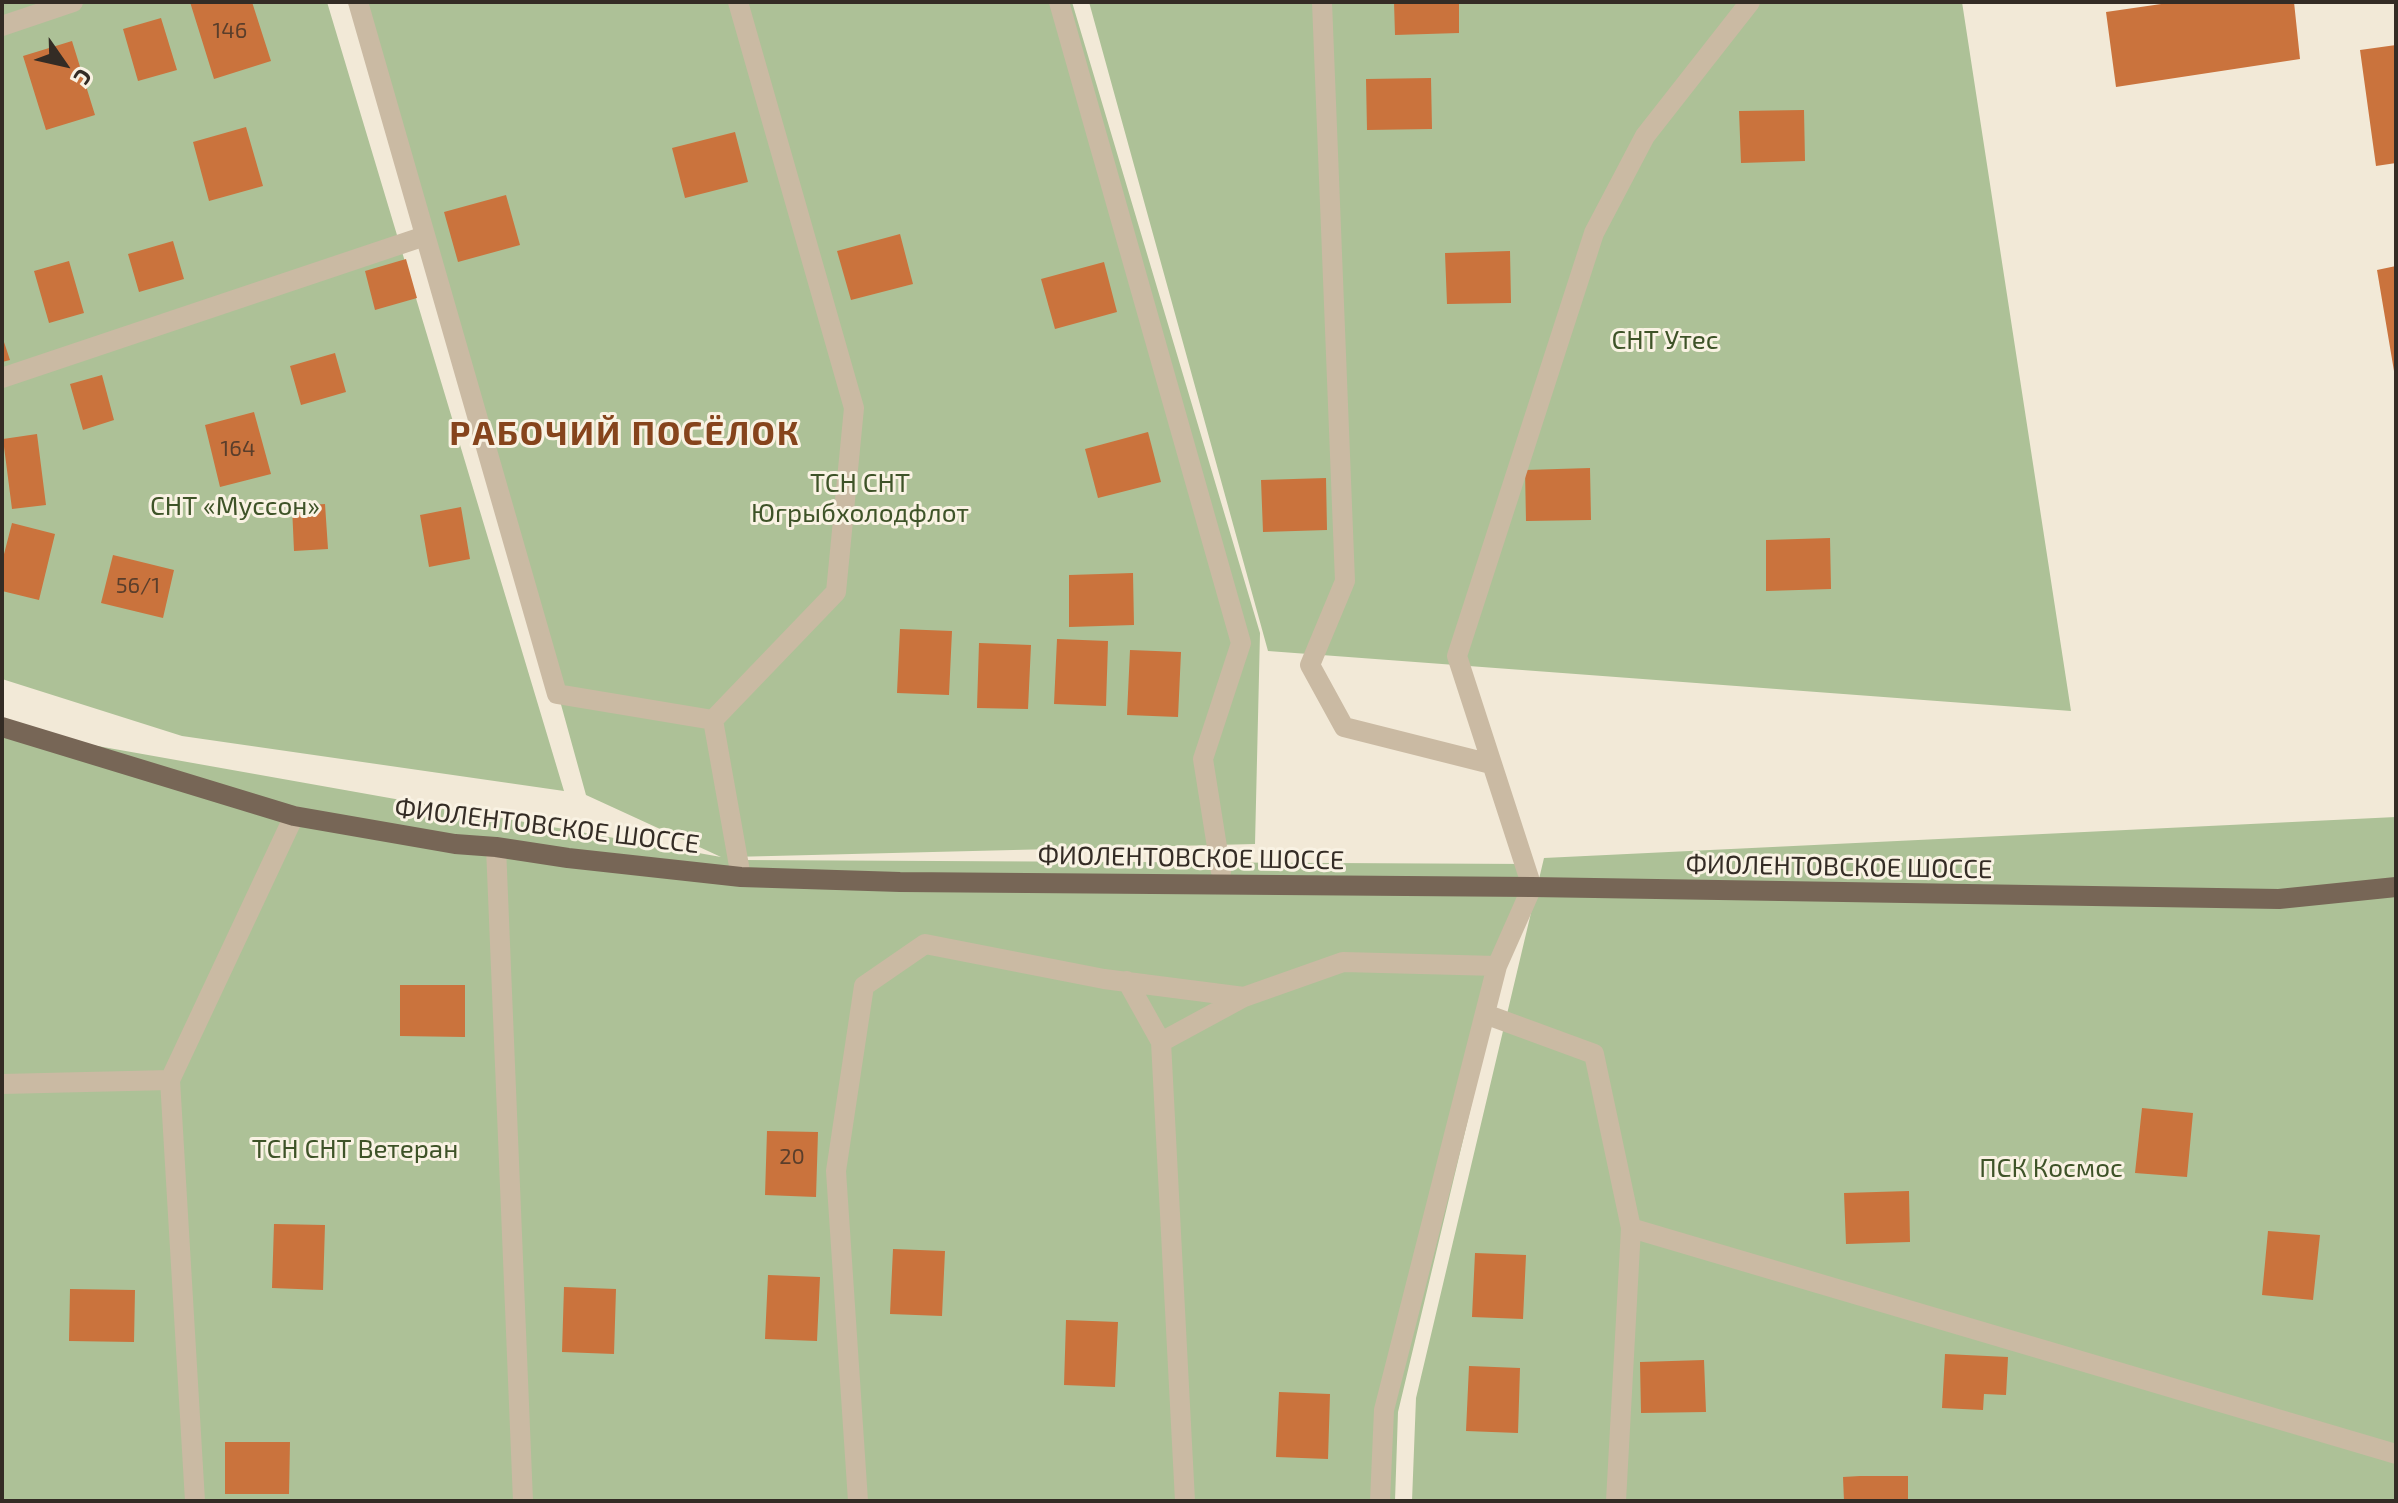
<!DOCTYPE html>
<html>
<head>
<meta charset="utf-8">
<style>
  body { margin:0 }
  #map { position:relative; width:2398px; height:1503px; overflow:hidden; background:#f2e9d7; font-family:"Exo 2",sans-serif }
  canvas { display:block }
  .frame { position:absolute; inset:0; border:4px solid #342c25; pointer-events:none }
  .north { position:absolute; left:24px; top:24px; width:80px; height:80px; -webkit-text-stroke:6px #f9f2e3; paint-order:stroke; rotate:124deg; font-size:22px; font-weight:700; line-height:32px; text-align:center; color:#342c25 }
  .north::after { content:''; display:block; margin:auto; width:28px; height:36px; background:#342c25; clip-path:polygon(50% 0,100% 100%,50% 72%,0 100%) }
</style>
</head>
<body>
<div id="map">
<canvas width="2398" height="1503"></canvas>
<div class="frame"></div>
<div class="north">С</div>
</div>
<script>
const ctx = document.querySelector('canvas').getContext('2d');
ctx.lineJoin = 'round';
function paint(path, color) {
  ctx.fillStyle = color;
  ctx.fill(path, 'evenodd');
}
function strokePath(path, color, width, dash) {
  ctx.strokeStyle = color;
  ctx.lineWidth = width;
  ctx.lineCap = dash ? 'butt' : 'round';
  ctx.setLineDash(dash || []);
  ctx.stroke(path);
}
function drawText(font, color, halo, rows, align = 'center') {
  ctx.font = font + ' "Exo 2",sans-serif';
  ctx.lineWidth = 6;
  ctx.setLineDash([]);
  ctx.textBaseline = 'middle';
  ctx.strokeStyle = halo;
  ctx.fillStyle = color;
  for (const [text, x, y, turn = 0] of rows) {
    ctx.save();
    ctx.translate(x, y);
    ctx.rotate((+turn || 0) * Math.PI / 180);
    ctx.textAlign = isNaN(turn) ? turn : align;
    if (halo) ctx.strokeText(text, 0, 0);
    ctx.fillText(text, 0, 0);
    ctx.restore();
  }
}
paint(new Path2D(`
  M2 2H327L564 791 182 736 2 679Z
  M367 2H1072L1260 633 1255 844 731 857 741 860 1529 864 1398 1412 1395 1501H2V729L721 857 586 795Z
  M1089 2H1962L2071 711 1268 651Z
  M2396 817V1501H1412L1416 1398 1544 858Z`), '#adc197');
paint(new Path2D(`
  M190 2H252L271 61 214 79Z
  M1394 2H1459V33L1395 35Z
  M2175 2H2294L2300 59 2116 87 2106 12Z
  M161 18 177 70 138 81 123 29Z
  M72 41 95 115 46 130 23 56Z
  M2396 45V163L2376 166 2360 50Z
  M1431 78 1432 129 1367 130 1366 79Z
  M1804 110 1805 161 1741 163 1739 111Z
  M246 127 263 186 209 201 193 142Z
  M735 132 748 182 685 198 672 148Z
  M506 195 520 245 458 262 444 212Z
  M900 234 913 284 851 300 837 251Z
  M173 241 184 279 139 292 128 254Z
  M1510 251 1511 303 1447 304 1445 253Z
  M406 259 417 298 375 310 365 271Z
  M69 261 84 313 49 323 34 271Z
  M1104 262 1117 312 1055 329 1041 279Z
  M2396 266V371H2394L2377 270Z
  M2 336 10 360 2 362Z
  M335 353 346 392 301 405 290 366Z
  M102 375 114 420 83 430 70 384Z
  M254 412 271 474 220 487 205 425Z
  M1148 432 1161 482 1098 498 1085 449Z
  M37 434 46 505 12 509 3 439Z
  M1590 468 1591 520 1526 521 1525 470Z
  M1326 478 1327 530 1263 532 1261 480Z
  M325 504 328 549 294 551 292 506Z
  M461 507 470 559 429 567 420 515Z
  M12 523 55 534 39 600 2 591V562Z
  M1830 538 1831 589 1766 591V540Z
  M113 555 174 570 163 618 101 603Z
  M1133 573 1134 625 1069 627V575Z
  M900 629 952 631 949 695 897 693Z
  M1057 639 1108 641 1106 706 1054 704Z
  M979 643 1031 645 1028 709 977 708Z
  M1130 650 1181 652 1178 717 1127 715Z
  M400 985H465V1037L400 1036Z
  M2142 1108 2193 1113 2187 1177 2135 1173Z
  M767 1131 818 1132 816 1197 765 1195Z
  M1909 1191 1910 1242 1846 1244 1844 1193Z
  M274 1224 325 1225 323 1290 272 1288Z
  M2268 1231 2320 1235 2313 1300 2262 1295Z
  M893 1249 945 1251 942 1316 890 1314Z
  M1475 1253 1526 1255 1523 1319 1472 1317Z
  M768 1275 820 1277 817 1341 765 1339Z
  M564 1287 616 1289 614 1354 562 1352Z
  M70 1289 135 1290 134 1342 69 1341Z
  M1066 1320 1118 1322 1115 1387 1064 1385Z
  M1945 1354 2008 1357 2006 1395 1984 1394 1983 1410 1942 1408Z
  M1704 1360 1706 1412 1641 1413 1640 1362Z
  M1469 1366 1520 1368 1518 1433 1466 1431Z
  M1279 1392 1330 1394 1328 1459 1276 1457Z
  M225 1442H290L289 1494H225Z
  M1860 1476H1908V1501H1844L1843 1477Z`), '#ca733d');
strokePath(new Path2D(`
  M358 2 557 694 713 720
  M1059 2 1241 643 1203 759 1221 872
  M1322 2 1345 581 1310 665 1344 727 1491 764
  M2 26 73 2
  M2 378 425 236
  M713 720 836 592 854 408 738 2
  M713 720 741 877
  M496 847 523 1501
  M1127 981 1161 1042
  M1485 1014 1594 1054 1631 1228 2396 1454
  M2 1084 170 1080
  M195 1501 170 1080 294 816
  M858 1501 836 1171 864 986 925 944 1104 979 1244 997
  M1185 1501 1161 1042 1244 997 1343 962 1497 966
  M1380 1501 1384 1410 1497 966 1532 887 1457 656 1594 233 1645 136 1750 2
  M1616 1501 1631 1228`), '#cabaa3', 20);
strokePath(new Path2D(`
  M2 727 294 816 455 844 496 847 568 858 741 877 900 882 1532 887 2279 899 2396 887`), '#776656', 20);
drawText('22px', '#5a3e2b', null, [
  ["146",230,31],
  ["164",238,449],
  ["56/1",138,586],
  ["20",792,1157]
]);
drawText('26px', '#3e5328', '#f9f2e3', [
  ["СНТ Утес",1665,340],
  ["ТСН СНТ",860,483],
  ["Югрыбхолодфлот",860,513],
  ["СНТ «Муссон»",235,506],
  ["ТСН СНТ Ветеран",355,1149],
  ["ПСК Космос",2051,1168]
]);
drawText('26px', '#342c25', '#f9f2e3', [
  ["ФИОЛЕНТОВСКОЕ ШОССЕ",547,826,7],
  ["ФИОЛЕНТОВСКОЕ ШОССЕ",1191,858,1],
  ["ФИОЛЕНТОВСКОЕ ШОССЕ",1839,867,1]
]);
ctx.letterSpacing = '2px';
drawText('bold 34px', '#86441c', '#f9f2e3', [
  ["РАБОЧИЙ ПОСЁЛОК",625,434]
]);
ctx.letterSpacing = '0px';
</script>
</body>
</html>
